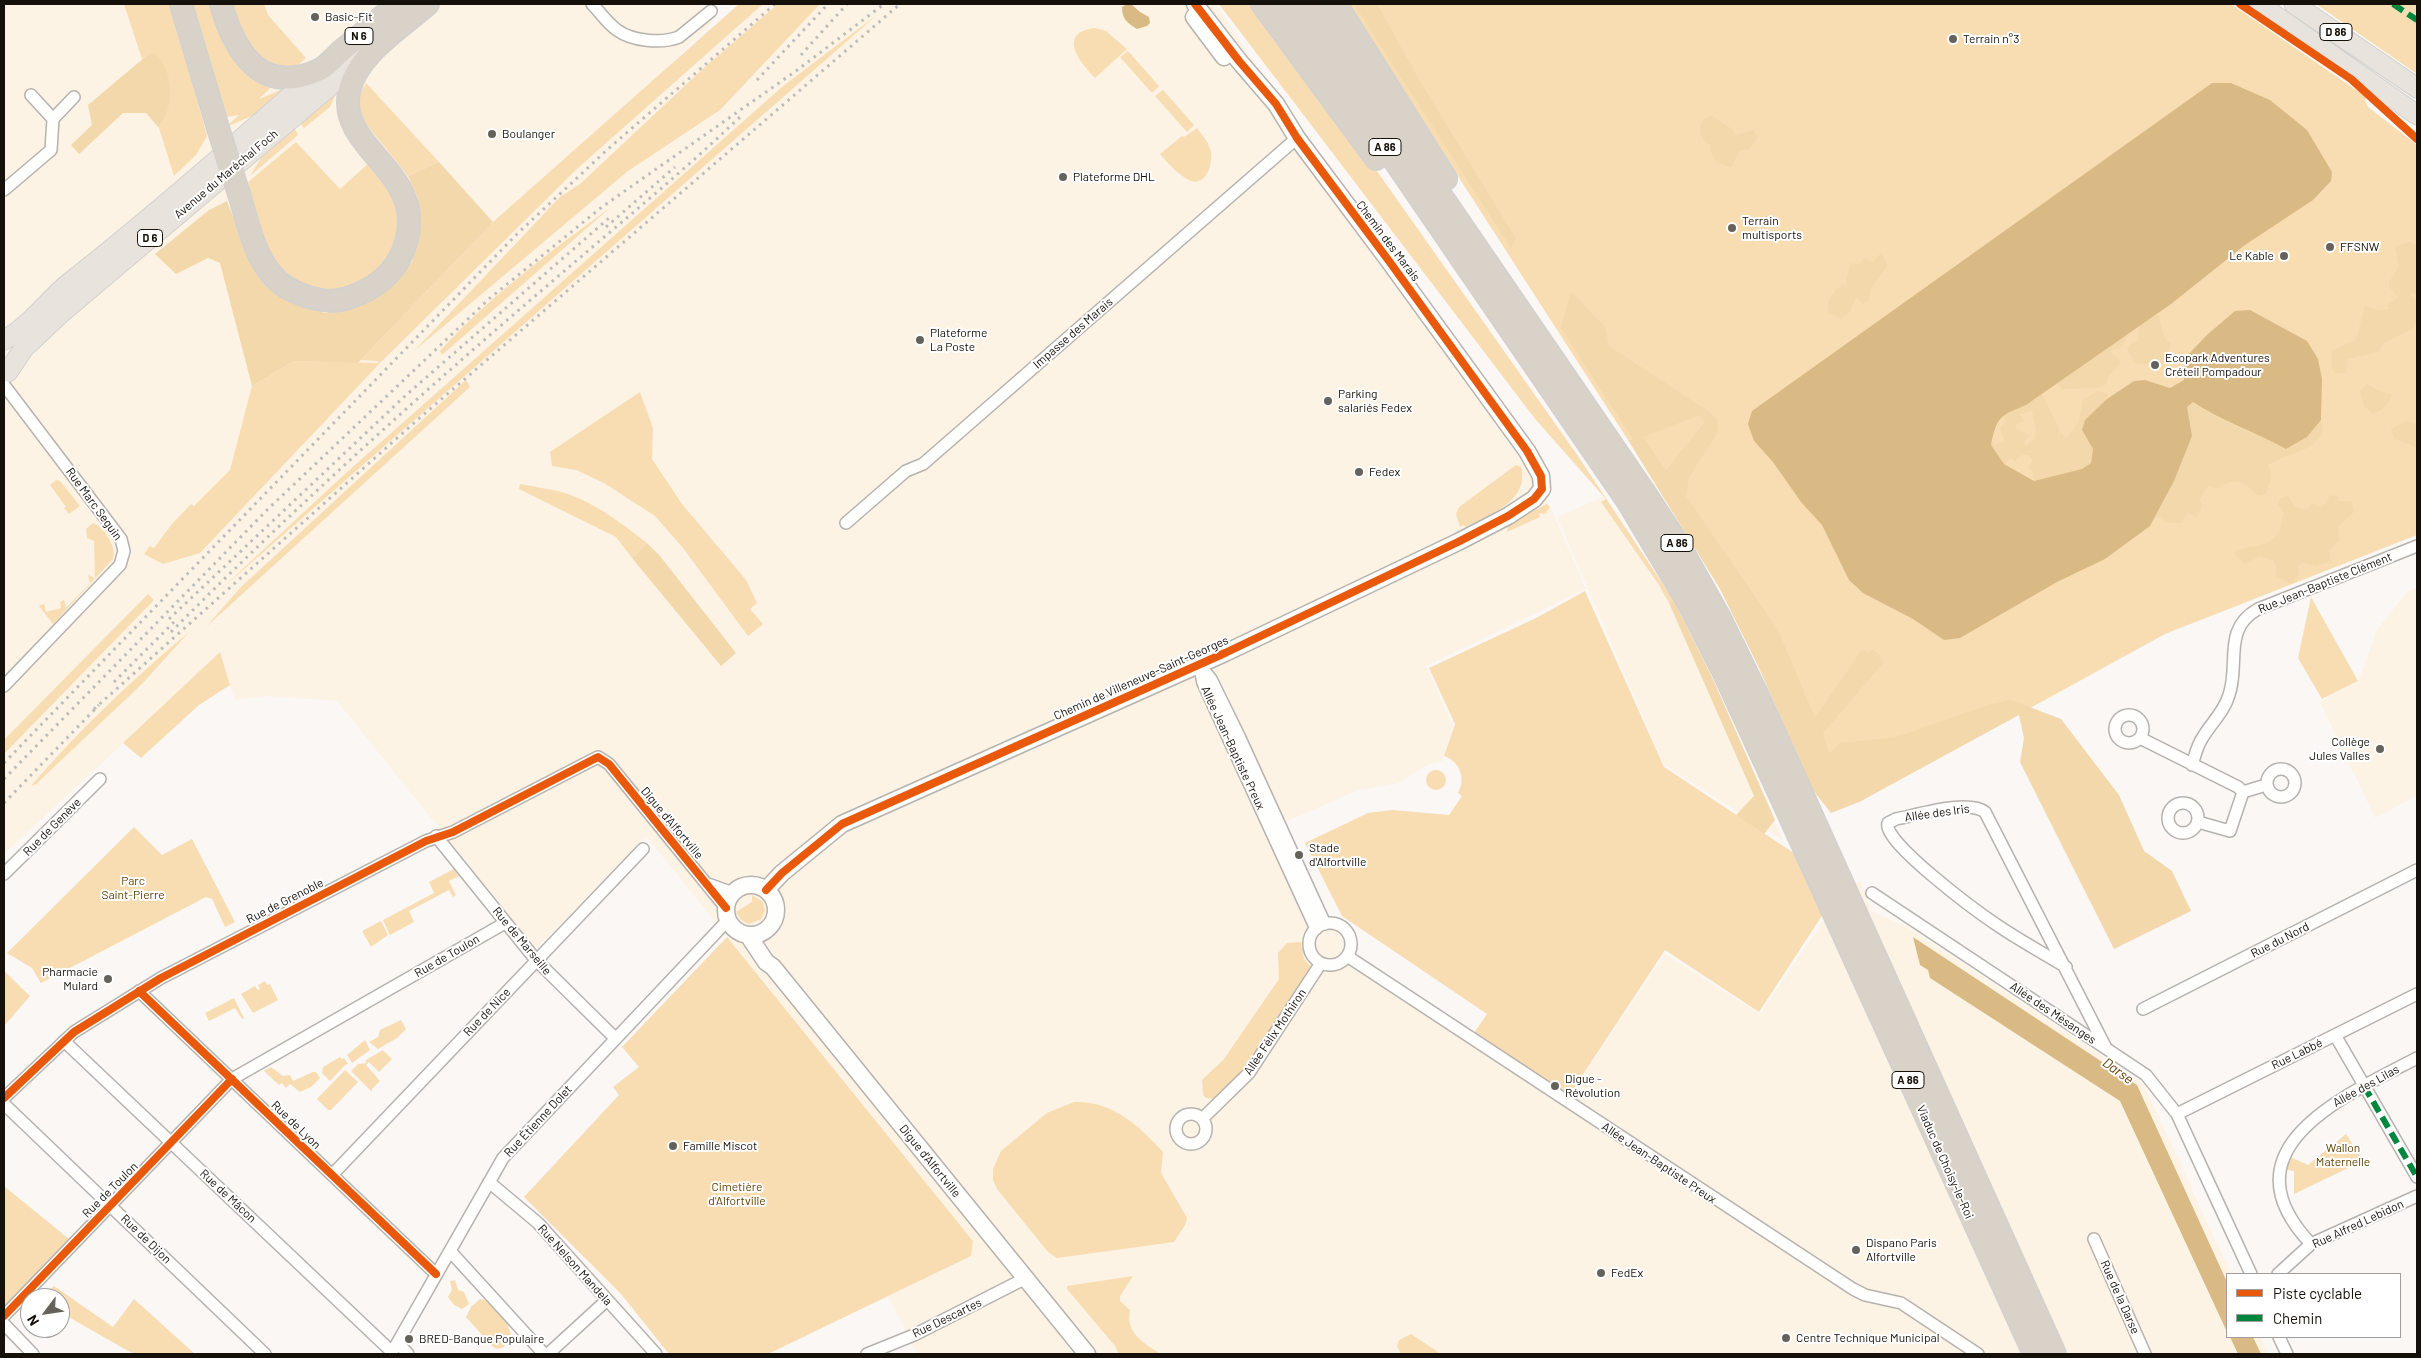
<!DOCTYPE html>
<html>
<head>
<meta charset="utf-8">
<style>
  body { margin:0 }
  #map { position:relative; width:2421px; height:1358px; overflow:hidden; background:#faf7f4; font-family:Barlow,sans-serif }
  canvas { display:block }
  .frame { position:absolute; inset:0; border:5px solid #151009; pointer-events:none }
  .legend { position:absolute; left:2226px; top:1273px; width:175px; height:65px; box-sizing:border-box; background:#fff; border:1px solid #a19f9d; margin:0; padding:6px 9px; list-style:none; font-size:15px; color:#151009 }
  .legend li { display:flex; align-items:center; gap:10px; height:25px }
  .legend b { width:25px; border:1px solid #a19f9d }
  .north { position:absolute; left:20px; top:1288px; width:50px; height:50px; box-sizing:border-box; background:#fff; border:1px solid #a19f9d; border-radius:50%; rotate:239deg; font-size:14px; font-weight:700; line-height:20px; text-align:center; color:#151009 }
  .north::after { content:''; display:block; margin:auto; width:18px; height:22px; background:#65615b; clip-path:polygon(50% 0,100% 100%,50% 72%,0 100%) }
</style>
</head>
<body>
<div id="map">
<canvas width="2421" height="1358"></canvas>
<div class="frame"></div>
<ul class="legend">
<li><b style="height:6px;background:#e8590c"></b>Piste cyclable</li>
<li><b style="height:6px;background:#00873e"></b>Chemin</li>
</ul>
<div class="north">N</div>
</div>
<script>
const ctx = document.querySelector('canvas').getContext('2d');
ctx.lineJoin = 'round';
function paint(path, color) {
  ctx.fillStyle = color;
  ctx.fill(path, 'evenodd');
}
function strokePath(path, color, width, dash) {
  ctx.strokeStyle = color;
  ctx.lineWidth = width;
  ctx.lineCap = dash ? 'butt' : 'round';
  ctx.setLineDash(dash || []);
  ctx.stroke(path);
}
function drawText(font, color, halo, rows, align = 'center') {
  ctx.font = font + ' Barlow,sans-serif';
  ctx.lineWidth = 4;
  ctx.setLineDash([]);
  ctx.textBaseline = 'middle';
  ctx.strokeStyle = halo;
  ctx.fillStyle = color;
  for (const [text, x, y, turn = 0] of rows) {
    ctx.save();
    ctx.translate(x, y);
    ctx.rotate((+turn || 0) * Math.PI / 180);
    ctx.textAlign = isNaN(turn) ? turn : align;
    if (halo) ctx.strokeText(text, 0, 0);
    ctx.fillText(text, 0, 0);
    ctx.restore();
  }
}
paint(new Path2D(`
  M4 4H700L715 20 681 54 609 135 698 39 740 4H1216L1421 317 1545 495 1586 589 1426 666 1453 726 1442 761 1427 765 1399 783 1358 790 1276 826 1312 901 1354 953 1471 1034 1569 1096 1665 954 1760 1014 1846 887 1861 881 1871 911 1909 928 2143 1083 2231 1274H2227V1337H2260L2268 1354H917L888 1296 971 1256 973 1241 646 836 539 946 535 947 337 701 267 696 235 700 220 653 4 854Z
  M1604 496 1673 602 1783 840 1664 765 1557 517Z
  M2417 587V796L2375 818 2320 702 2358 682 2377 630 2406 593Z`), '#fcf3e5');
paint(new Path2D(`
  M124 4H171L207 136 196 155 174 176 159 128 169 105 151 52 142 59Z
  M188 4H215L226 49 242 70 274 84 259 99 285 88 254 115 226 127 239 115 220 118Z
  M230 4H264L268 15 306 58 290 73 253 57Z
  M739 4H763L579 167 380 363 200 553 163 564 144 554 150 546 154 548 172 524 191 504 194 506 230 470 252 386 294 361 379 363 377 361 361 360 493 222Z
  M778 4H820L720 110 628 171 414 351 560 197 580 184 706 66Z
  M1219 4H1255L1307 72 1578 456 1674 601 1669 603 1659 585 1601 502 1606 499 1536 420Z
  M1347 4H2231L2359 92 2366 97 2365 100 2368 107 2417 145V535L2165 634 1859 802 1839 799 1763 649 1633 439 1628 440Z
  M2316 4H2417V74Z
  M878 14 219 591 346 473 782 87Z
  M1095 28 1106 31 1127 49 1095 78C1080 62 1056 33 1095 28Z
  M1128 51 1159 86 1152 93 1120 57Z
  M366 83 439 162 408 176 364 121 357 100Z
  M339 87 330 107 304 128 300 123Z
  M1163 90 1194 125 1187 132 1155 96Z
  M294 127 298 135 250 176 268 147Z
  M1197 128C1202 135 1209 142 1211 152 1213 164 1206 188 1189 180 1177 174 1169 164 1160 154L1182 136 1184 137Z
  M296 142 340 189 370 162 400 207V234L391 261 354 288 324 290 296 281 275 265 265 249 248 182Z
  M611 207 442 355 440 351C490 296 551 251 611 207Z
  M466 380 470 387 206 627 241 587Z
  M640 392 653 428 652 459 682 504 746 580 757 603 750 609 763 624 748 636 683 548 655 516 604 483 576 470 552 466 550 452Z
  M1516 465 1521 467C1530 501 1489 515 1465 527L1464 525 1460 527 1456 514 1459 507Z
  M56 480 60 481 80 506 69 514 64 508 66 507 50 485Z
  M520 484C535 487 551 489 565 493 596 503 622 524 647 543L632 558 616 537 519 489Z
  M1547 504 1550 507 1544 515 1542 513 1539 514 1540 517 1507 532 1508 524Z
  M93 523C104 527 117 547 113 559L53 624 39 606 44 604 46 612 61 608 60 602 64 600 66 608 90 583 88 575 95 578 94 541 87 538 86 529Z
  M1585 591 1664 767 1842 885 1759 1012 1665 950 1570 1094 1474 1033 1487 1014 1342 916 1305 843 1368 813 1392 810 1449 815 1462 796 1458 793C1466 779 1460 761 1444 756L1455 724 1429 668 1536 618Z
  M148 594 154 600 4 754V740Z
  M2311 597 2358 681 2322 699 2298 658Z
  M189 632 142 684 36 784 31 786C79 730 132 680 189 632Z
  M220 652 230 685 199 705 141 758 123 743Z
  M1426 780a10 10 0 1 1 20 0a10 10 0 1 1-20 0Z
  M134 827 162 855 192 839 235 922 225 927 212 899 206 897 41 983 32 968 7 953Z
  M454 869 459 876 449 881 456 895 453 897 449 890 409 911 414 922 390 935 383 920 434 893 429 882Z
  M752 895 763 902 765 911 761 919 749 924 741 920 736 912 752 902Z
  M381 921 388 935 371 947 362 931Z
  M727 937 973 1241 971 1256 768 1354H669L621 1294 524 1197 619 1095 613 1087 639 1067 622 1047Z
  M1301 942 1304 959 1311 967 1306 978H1304L1305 979 1247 1068 1215 1099 1206 1098 1203 1095 1202 1080 1224 1059 1279 979 1278 953 1287 943Z
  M4 971 30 996 4 1026Z
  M265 981 267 985 270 984 278 1000 253 1013 241 994 255 986 258 990 260 989 258 985Z
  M234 998 244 1018 242 1019 235 1008 209 1021 205 1013Z
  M401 1020 406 1029 397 1038 378 1049 369 1042 378 1037 380 1030Z
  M365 1040 370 1050 352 1063 347 1055Z
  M383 1050 392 1059 379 1072 369 1062 366 1065 380 1081 372 1089V1092L351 1071 358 1064 366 1063V1060Z
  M340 1057 342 1059 344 1058 348 1064 345 1065 330 1081 322 1073 323 1067Z
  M271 1067 283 1076 290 1075 293 1081 313 1072H316L320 1078 311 1087 300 1092 290 1084 286 1088 282 1083 279 1085 264 1071Z
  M345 1070 358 1082 331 1110H328L317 1099Z
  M1074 1102C1111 1100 1140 1126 1163 1152L1161 1173 1187 1218 1185 1225 1174 1242 1057 1258 1048 1252 997 1189 993 1180V1169L1001 1151 1047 1113Z
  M2346 1134 2363 1161 2294 1194V1171L2285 1169 2290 1157 2308 1165Z
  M4 1186 69 1239 4 1307Z
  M1133 1276 1120 1296V1301L1130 1310C1125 1334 1144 1343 1161 1354H1119L1115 1346 1067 1289V1286Z
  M455 1280 458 1290 464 1292 469 1304 462 1309 454 1305 448 1297 452 1290 450 1281Z
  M54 1286 113 1327 134 1299 195 1354H135L128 1351 60 1312V1298L43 1296Z
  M480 1299C496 1301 510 1323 511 1337L504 1347 498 1349 493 1347 466 1317 471 1307Z
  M1411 1334 1441 1354H1401L1397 1346 1399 1340Z`), '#f8ddb3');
paint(new Path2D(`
  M1354 4H1377L1417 76 1516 239 1511 248Z
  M151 52C168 58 173 90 169 105 167 113 162 121 159 128L146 113H123L79 154 71 145 92 125 88 105Z
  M1712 116 1732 129 1736 135 1753 130 1758 137 1749 149 1740 151 1731 167 1717 163 1710 150 1711 145 1705 143C1700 134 1699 128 1703 119Z
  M439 162 493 222 358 363 294 361 252 386 220 263 208 258 176 274 155 254 209 210 227 201 250 259 267 285 296 304 325 313 362 305 386 291 412 262 421 222 417 196 408 176Z
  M2410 242 2417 245V293L2409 294 2417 302V320L2413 328 2384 343 2378 352 2347 359 2346 373H2335L2331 368 2332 350 2356 340 2365 305 2377 310 2389 309 2387 305 2399 297 2389 287V282L2399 267 2395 246Z
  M1880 254 1885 258 1887 266 1871 288 1869 300 1863 304 1856 297 1850 312 1841 319 1828 312C1827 297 1835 288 1847 283L1846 279 1851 263 1858 264 1865 258 1873 262Z
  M1571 291 1605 327 1609 346 1708 411 1717 420 1718 432 1689 477 1686 496 1778 630 1815 718 1861 651 1865 650 1867 653 1873 649 1880 656 1883 663 1823 733 1829 754 1840 743 1896 737 1991 704 2011 700 2061 719 2119 795 2144 851 2172 871 2191 911 2114 949 2020 762 2024 738 2019 715 1859 802 1831 813 1812 789 1759 668 1720 589 1628 440 1633 439 1561 328ZM1700 415 1704 423 1666 470 1643 437Z
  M2155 314 2159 316 2164 338 2171 343 2168 355 2160 365 2156 363 2137 364 2127 350 2132 343 2139 340C2136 325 2143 321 2155 314Z
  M2130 331 2121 347 2110 352 2118 358 2121 363 2108 377 2107 384 2097 388 2061 389 2058 383Z
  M2367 384 2377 390 2391 394C2392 402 2381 412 2373 414L2364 406 2360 391Z
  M2098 391 2108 394C2106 406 2087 414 2082 430L2093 449 2091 463 2082 469 2034 481 2033 471 2028 467 2033 461 2029 455H2022L2015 461 2011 458 2004 464 1991 445 1992 441 1995 445 2004 441 2000 428 2006 421 2003 415 2026 405 2042 394 2059 428 2058 435 2062 433 2066 439 2079 421 2083 399ZM2032 411 2036 431 2034 440 2026 446 2024 442 2029 435 2017 429 2015 425 2024 421 2019 414Z
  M2193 402C2220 423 2256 433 2286 449L2307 437 2321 420 2323 431C2315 448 2302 450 2287 456 2280 458 2274 462 2268 465 2274 473 2269 485 2266 494L2258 496C2242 481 2238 476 2217 489L2209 485 2199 500 2203 506 2196 518 2188 512 2181 523H2170L2156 516 2174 481 2187 407Z
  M2406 421 2417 424V449C2410 443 2403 443 2394 438L2391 429Z
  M2330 495 2337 496 2339 501H2352L2354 512 2338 526 2339 541 2329 550 2331 561 2316 566 2303 563 2298 566 2299 574 2292 584 2276 577V565L2273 560 2259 557 2244 564 2234 553C2246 544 2265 549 2276 536 2282 530 2280 522 2284 514L2278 504 2280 499 2288 496C2294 505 2296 510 2307 509L2312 503 2319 507 2326 503Z
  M647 543 660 556 736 653 721 666 632 558Z
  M1674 601 1712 677 1775 820 1764 834 1736 815 1754 796 1669 603Z`), '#f3d8ac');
paint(new Path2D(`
  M1127 4H1131L1140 12 1149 17 1150 23 1147 26 1137 29C1127 23 1122 19 1122 7Z
  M2212 83H2231L2270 100 2307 130 2332 172 2331 181 2313 200 2245 245 2171 304 2026 405C2000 416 1997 416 1991 445L2004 464 2034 481 2082 469 2091 463 2093 449 2082 430 2085 420 2107 399 2134 381 2145 380 2170 388 2184 380V359L2208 334 2235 311 2250 310 2307 341 2318 359 2322 379 2321 420 2307 437 2286 449C2256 432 2221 421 2193 402L2187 407 2192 436 2174 481 2150 526 2105 559 2057 582 1960 638 1944 640 1913 619 1863 593 1849 580 1822 525 1801 502 1773 462 1754 441 1748 424 1752 411Z
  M1913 937 2137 1085 2227 1282V1332L2120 1101 1930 978 1928 970 1920 965Z
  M2230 1337H2253L2261 1354H2238Z`), '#daba84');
const street = new Path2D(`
  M592 4C600 12 607 23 617 30 632 41 661 44 679 37L711 11
  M53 119 74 97
  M4 190 51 150 53 119 31 95
  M4 385 121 539 124 551 120 565 4 686
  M846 523 906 471 923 464 1297 138
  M1199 664 1203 683 1316 929
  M1201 667 1211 679 1239 736 1325 924
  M2115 729a14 14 0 1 1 28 0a14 14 0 1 1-28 0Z
  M2140 738 2238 787 2243 792 2230 831 2198 822
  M2192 765C2195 756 2197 745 2203 737 2212 722 2224 712 2229 695 2240 664 2222 629 2258 609L2417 546
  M2267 783a14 14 0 1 1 28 0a14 14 0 1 1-28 0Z
  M2243 792 2266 785
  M2168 818a15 15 0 1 1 30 0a15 15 0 1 1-30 0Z
  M436 836 536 960 615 1038
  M4 874 100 779
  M708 884 733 893
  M1872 893 2146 1075 2177 1114 2251 1274
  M1309 944a21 21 0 1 1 42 0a21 21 0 1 1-42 0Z
  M1347 956 1853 1289 1865 1295 1901 1303 1978 1354
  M2066 967C2043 953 2019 940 1997 925 1979 913 1881 841 1888 823L1896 819C1917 815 1968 799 1985 812L2106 1048
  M139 991 436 1274
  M2143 1009 2417 870
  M2335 1035 2417 1177
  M64 1041 392 1352
  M4 1098 74 1032 161 978 426 841 453 832 598 757 609 764 726 908
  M4 1104 265 1354
  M1176 1129a15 15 0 1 1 30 0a15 15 0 1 1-30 0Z
  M2177 1114 2417 994
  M1203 1118 1249 1073 1321 963
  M332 1175 643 849
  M489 1182 538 1223 656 1354
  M2094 1239 2145 1354
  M2311 1244C2221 1149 2344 1096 2417 1058
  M450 1251 544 1354
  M2278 1274 2311 1244 2417 1196
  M4 1316 232 1079 505 923
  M4 1324 33 1354
  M2279 1337 2287 1354
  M398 1343 408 1354
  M391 1354 503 1158 728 920
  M548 1354 607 1300
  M867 1354 914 1335 1026 1278`);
const secondary = new Path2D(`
  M1194 17 1224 57
  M726 910a25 25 0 1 1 50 0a25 25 0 1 1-50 0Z
  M766 890 782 873 842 824 1225 653 1458 542 1508 516 1534 499 1542 489 1541 476 1527 451 1389 261 1297 138 1276 104 1239 61 1195 4
  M748 935 766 962 773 967 1087 1354`);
const primary = new Path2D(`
  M2259 4 2417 115
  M2294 4 2417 88
  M4 340C29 327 47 301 69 283 155 215 238 142 320 70
  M8 372 24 348 59 315 362 59`);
const highway = new Path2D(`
  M181 4 218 128
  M221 4C235 54 263 97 321 69 328 65 335 57 341 51 360 36 378 20 397 4
  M1262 4 1376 159
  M1287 4 1628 502 1689 604 1723 671 1784 804 2034 1354
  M1310 4 1645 493 1679 545 1720 618 1758 696 2055 1354
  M1336 4 1446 179
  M239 194C249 226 256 268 286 287 303 297 327 305 348 298 372 290 393 276 403 251 434 173 337 152 349 92 356 55 401 28 428 4`);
strokePath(street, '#b6b2ae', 14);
strokePath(secondary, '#b6b2ae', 19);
strokePath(primary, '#d3d1cf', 21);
strokePath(highway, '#d3d1cf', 24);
strokePath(street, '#fefefd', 11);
strokePath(secondary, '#fefefd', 16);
strokePath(primary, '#e8e4dd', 19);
strokePath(highway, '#d9d2c9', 21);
strokePath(new Path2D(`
  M801 55 847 4
  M757 80 828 4
  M606 227 675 167
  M169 619 405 396 609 218
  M171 632C291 511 418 396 548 285 614 228 681 174 743 114
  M114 682 174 622
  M94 709 423 415 900 4
  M4 763 517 234 608 149 775 4
  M4 779 267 510 490 298 602 207 796 71 884 4
  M4 803 99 705`), '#bcbcba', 3, [2.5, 5]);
const highwayBridge = new Path2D(`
  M218 128 239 194`);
strokePath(highwayBridge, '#d3d1cf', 24, []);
strokePath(highwayBridge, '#d9d2c9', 21);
strokePath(new Path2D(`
  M2393 4 2417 20
  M2364 1086 2417 1177`), '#00873e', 6, [12, 6]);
strokePath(new Path2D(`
  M2240 4 2351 79 2417 139
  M766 890 782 873 842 824 1225 653 1458 542 1508 516 1534 499 1542 489 1541 476 1527 451 1389 261 1297 138 1276 104 1239 61 1195 4
  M139 991 436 1274
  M4 1098 74 1032 161 978 426 841 453 832 598 757 609 764 726 908
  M4 1316 232 1079`), '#e8590c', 8);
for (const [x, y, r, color] of [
  [315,17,5,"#65615b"],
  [1953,39,5,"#65615b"],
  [492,134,5,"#65615b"],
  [1063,177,5,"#65615b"],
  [1732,228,5,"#65615b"],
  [2330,247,5,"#65615b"],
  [2284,256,5,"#65615b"],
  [920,340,5,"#65615b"],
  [2155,365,5,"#65615b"],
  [1328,401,5,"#65615b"],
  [1359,472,5,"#65615b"],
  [2380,749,5,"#65615b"],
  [1299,855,5,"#65615b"],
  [108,979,5,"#65615b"],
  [1555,1086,5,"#65615b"],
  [673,1146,5,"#65615b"],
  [1856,1250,5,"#65615b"],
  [1601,1273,5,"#65615b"],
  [1786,1338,5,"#65615b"],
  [409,1339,5,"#65615b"]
]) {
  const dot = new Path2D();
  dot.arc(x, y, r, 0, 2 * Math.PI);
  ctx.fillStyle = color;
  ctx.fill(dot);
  strokePath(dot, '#fff', 2);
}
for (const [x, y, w] of [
  [2336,32,32],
  [359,36,28],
  [1385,147,32],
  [150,238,25],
  [1677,543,32],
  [1908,1080,32]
]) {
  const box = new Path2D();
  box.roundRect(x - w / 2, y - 8.5, w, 17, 4);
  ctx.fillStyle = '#fff';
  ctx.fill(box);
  strokePath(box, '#151009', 1);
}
drawText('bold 11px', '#151009', null, [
  ["D 86",2336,32],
  ["N 6",359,36],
  ["A 86",1385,147],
  ["D 6",150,238],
  ["A 86",1677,543],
  ["A 86",1908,1080]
]);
drawText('12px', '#151009', '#fff', [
  ["Basic-Fit",325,17],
  ["Terrain n°3",1963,39],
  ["Boulanger",502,134],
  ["Plateforme DHL",1073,177],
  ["Terrain",1742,221],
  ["multisports",1742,235],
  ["FFSNW",2340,247],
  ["Le Kable",2274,256,"right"],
  ["Plateforme",930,333],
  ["La Poste",930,347],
  ["Ecopark Adventures",2165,358],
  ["Créteil Pompadour",2165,372],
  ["Parking",1338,394],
  ["salariés Fedex",1338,408],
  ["Fedex",1369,472],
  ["Collège",2370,742,"right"],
  ["Jules Valles",2370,756,"right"],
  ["Stade",1309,848],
  ["d'Alfortville",1309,862],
  ["Pharmacie",98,972,"right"],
  ["Mulard",98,986,"right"],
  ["Digue -",1565,1079],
  ["Révolution",1565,1093],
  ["Famille Miscot",683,1146],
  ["Dispano Paris",1866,1243],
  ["Alfortville",1866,1257],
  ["FedEx",1611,1273],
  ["Centre Technique Municipal",1796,1338],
  ["BRED-Banque Populaire",419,1339]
], 'left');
drawText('12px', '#151009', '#fff', [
  ["Avenue du Maréchal Foch",226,174,-40],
  ["Chemin des Marais",1388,241,53],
  ["Impasse des Marais",1073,333,-41],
  ["Rue Marc Seguin",94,504,54],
  ["Rue Jean-Baptiste Clément",2325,583,-22],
  ["Chemin de Villeneuve-Saint-Georges",1141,678,-24],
  ["Allée Jean-Baptiste Preux",1233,748,65],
  ["Allée des Iris",1937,813,-8],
  ["Digue d'Alfortville",672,823,50],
  ["Rue de Genève",52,827,-45],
  ["Rue de Grenoble",285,901,-27],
  ["Rue du Nord",2280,940,-27],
  ["Rue de Marseille",522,941,50],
  ["Rue de Toulon",447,956,-30],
  ["Rue de Nice",487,1012,-46],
  ["Allée des Mésanges",2053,1013,34],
  ["Allée Félix Mothiron",1275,1032,-56],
  ["Rue Labbé",2297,1054,-26],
  ["Allée des Lilas",2366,1086,-29],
  ["Rue Étienne Dolet",538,1121,-47],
  ["Rue de Lyon",296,1125,44],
  ["Digue d'Alfortville",930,1161,51],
  ["Viaduc de Choisy-le-Roi",1945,1162,66],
  ["Allée Jean-Baptiste Preux",1659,1163,34],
  ["Rue de Toulon",110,1190,-45],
  ["Rue de Mâcon",228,1196,43],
  ["Rue Alfred Lebidon",2358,1224,-25],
  ["Rue de Dijon",146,1239,44],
  ["Rue Nelson Mandela",575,1265,48],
  ["Rue de la Darse",2120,1297,66],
  ["Rue Descartes",947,1318,-26]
]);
drawText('12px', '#614302', '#fff', [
  ["Parc",133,881],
  ["Saint-Pierre",133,895],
  ["Wallon",2343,1148],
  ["Maternelle",2343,1162],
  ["Cimetière",737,1187],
  ["d'Alfortville",737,1201]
]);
drawText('italic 14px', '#654608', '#fff', [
  ["Darse",2118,1071,36]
]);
</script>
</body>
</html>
